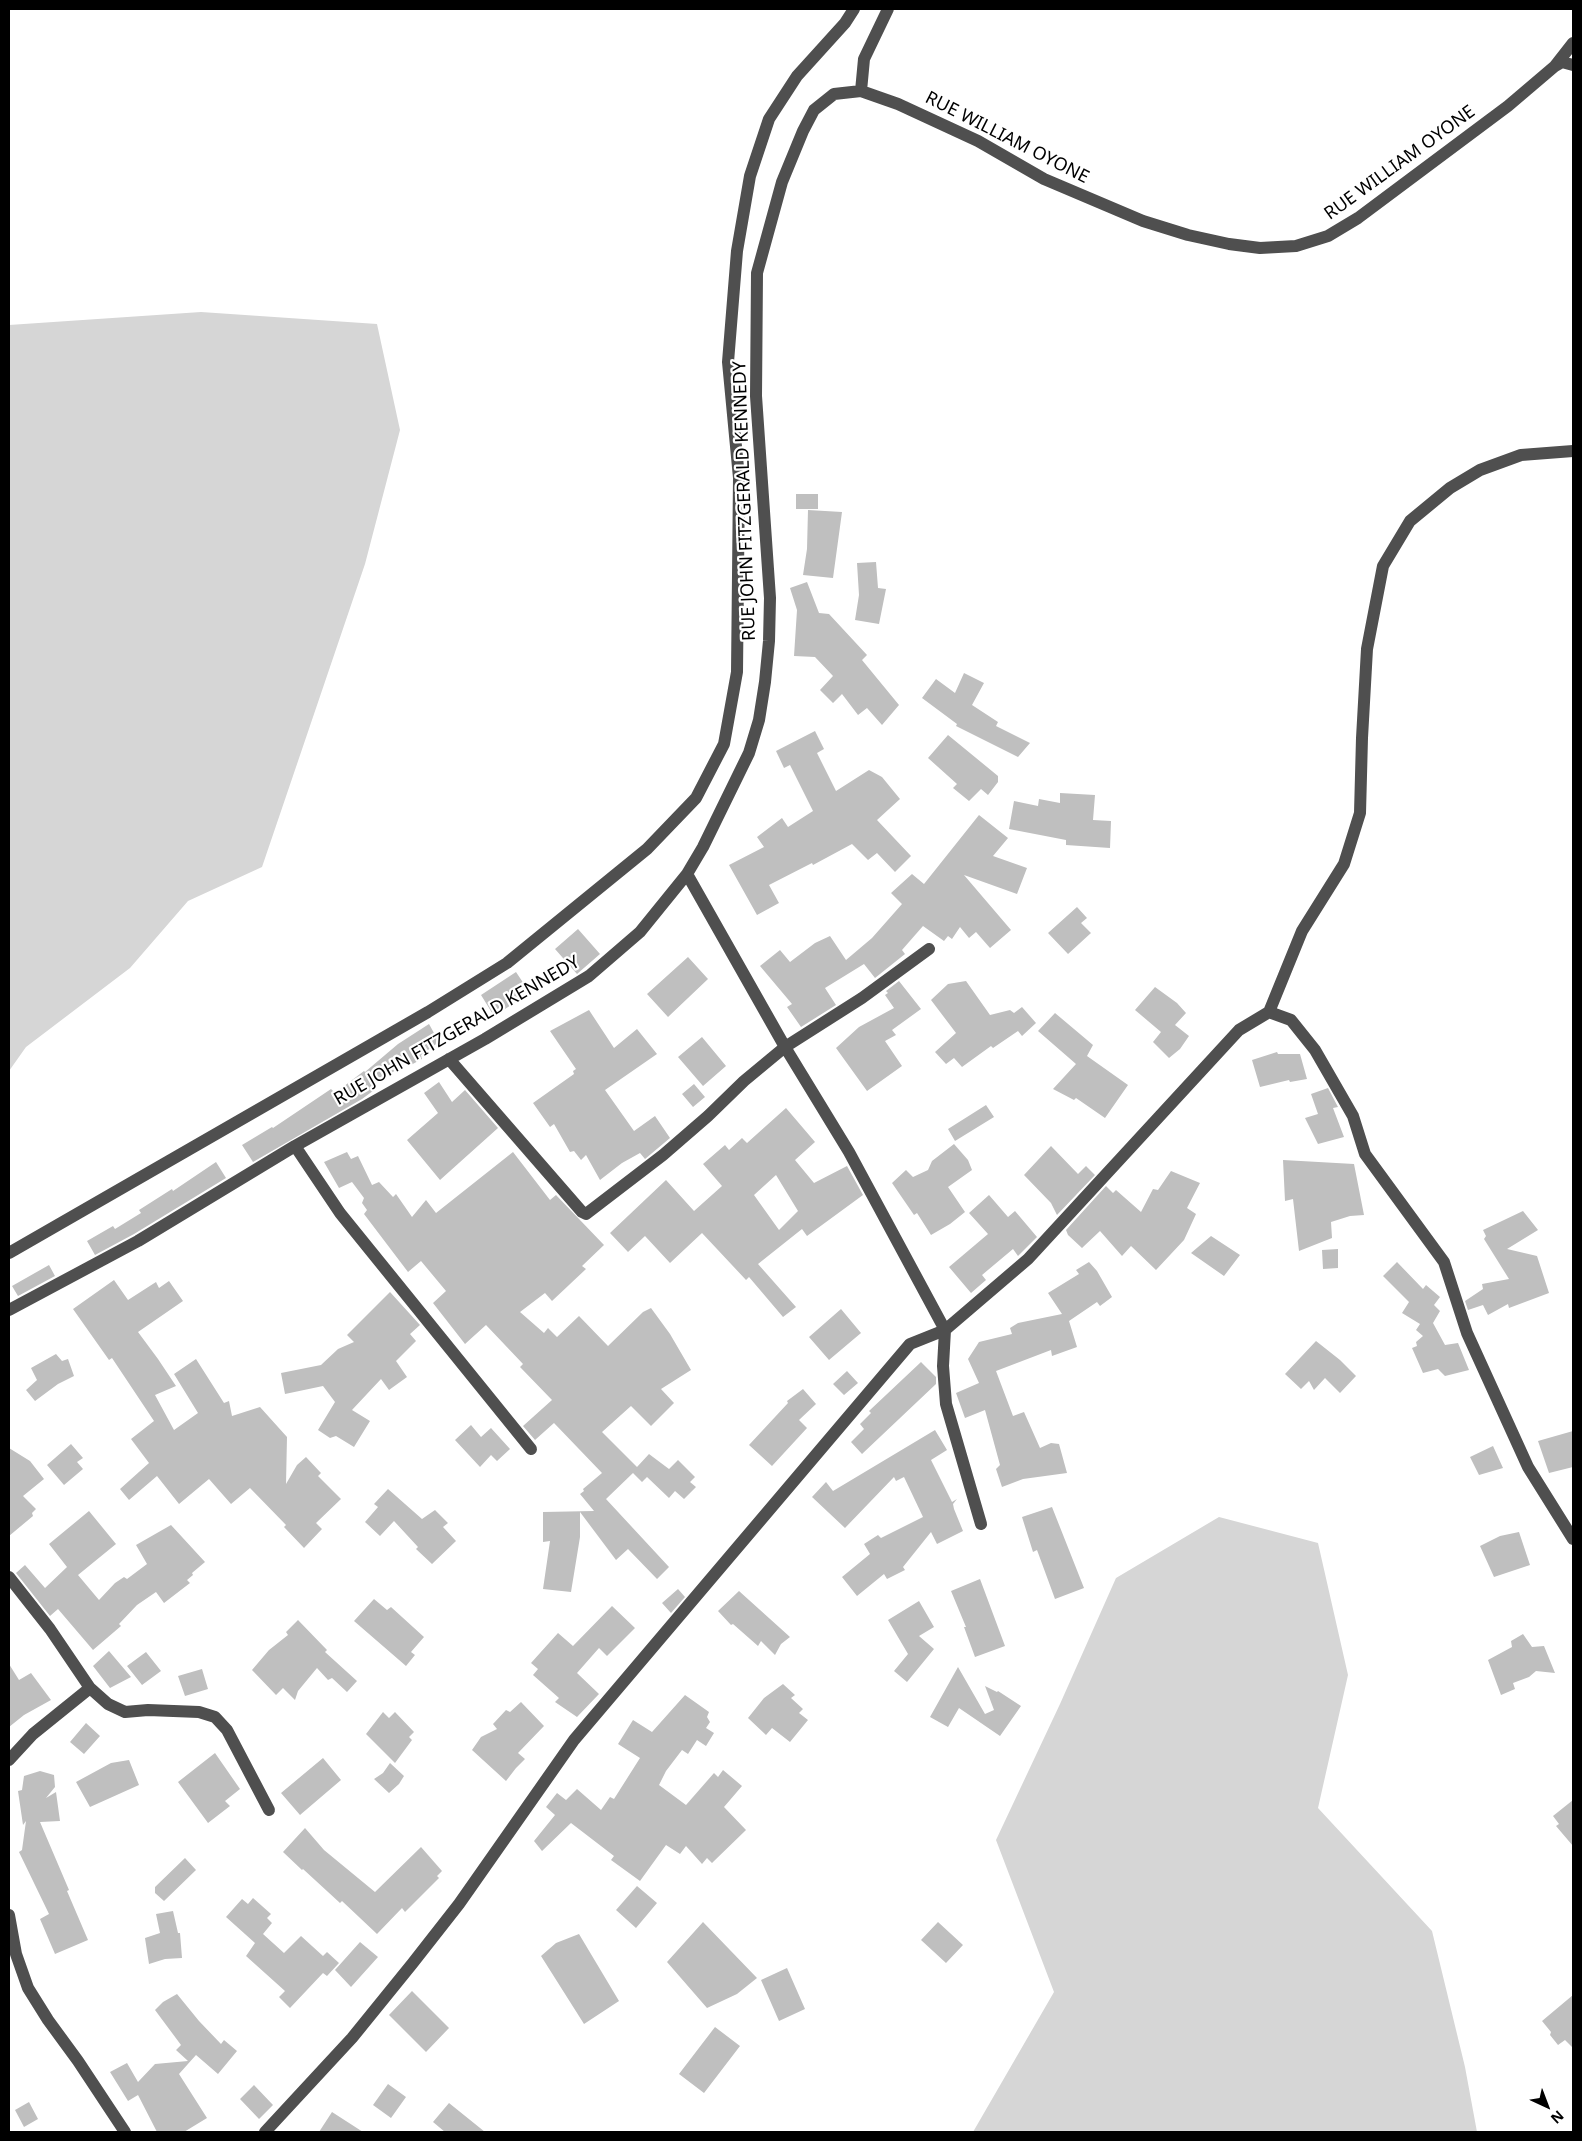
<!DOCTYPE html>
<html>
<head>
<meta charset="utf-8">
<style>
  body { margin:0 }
  #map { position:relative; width:1582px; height:2141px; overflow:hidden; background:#fff; font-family:"Noto Sans",sans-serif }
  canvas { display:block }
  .frame { position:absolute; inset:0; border:10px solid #000; pointer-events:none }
  .north { position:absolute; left:1522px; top:2081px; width:50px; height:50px; -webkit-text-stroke:4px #fff; paint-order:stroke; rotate:137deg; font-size:14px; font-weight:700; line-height:20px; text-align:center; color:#000 }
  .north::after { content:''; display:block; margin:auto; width:18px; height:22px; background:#000; clip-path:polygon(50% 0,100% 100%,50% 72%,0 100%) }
</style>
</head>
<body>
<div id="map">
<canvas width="1582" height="2141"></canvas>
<div class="frame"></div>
<div class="north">N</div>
</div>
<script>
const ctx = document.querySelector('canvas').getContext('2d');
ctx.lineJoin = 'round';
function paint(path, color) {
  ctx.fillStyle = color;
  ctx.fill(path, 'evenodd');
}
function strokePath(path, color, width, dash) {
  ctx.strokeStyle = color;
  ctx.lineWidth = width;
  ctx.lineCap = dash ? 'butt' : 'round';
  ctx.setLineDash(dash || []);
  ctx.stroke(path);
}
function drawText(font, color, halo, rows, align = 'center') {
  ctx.font = font + ' "Noto Sans",sans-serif';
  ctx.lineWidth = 4.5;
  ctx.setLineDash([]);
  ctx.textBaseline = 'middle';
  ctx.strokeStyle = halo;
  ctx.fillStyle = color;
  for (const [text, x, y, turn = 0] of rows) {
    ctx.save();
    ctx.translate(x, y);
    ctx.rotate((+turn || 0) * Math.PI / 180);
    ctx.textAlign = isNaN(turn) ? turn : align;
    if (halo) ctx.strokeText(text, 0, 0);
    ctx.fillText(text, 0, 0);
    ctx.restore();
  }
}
paint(new Path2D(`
  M201 312 377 324 400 430 365 564 262 867 188 901 130 968 26 1047 9 1071V325Z
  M1219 1517 1318 1543 1348 1675 1318 1808 1432 1931 1465 2067 1477 2132H973L1054 1992 996 1840 1060 1704 1116 1578Z`), '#d6d6d6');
paint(new Path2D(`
  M796 494H818V509H796Z
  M808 510 842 512 833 578 803 575 807 549Z
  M876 562 878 588 886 589 879 624 855 620 859 595 857 563Z
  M807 582 819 613 829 614 867 655 862 660 899 705 882 725 867 708 858 715 842 694 833 703 820 690 833 676 815 657 794 656 797 610 790 588Z
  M964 673 984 683 972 705 998 722 996 726 1030 743 1018 757 956 726 957 724 922 698 936 679 955 693Z
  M815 731 824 749 817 753 836 791 869 770 882 777 900 799 877 820 911 856 895 872 877 853 868 860 852 844 813 865 812 863 769 885 779 903 757 915 729 865 764 847 757 837 782 818 788 827 813 811 790 765 784 768 776 751Z
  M948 735 998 776V782L988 795 981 789 969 801 953 788 957 784 928 758Z
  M1060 793 1095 795 1093 820 1111 821 1110 848 1066 845V840L1009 829 1014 801 1038 806 1039 799 1060 803Z
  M979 815 1008 838 993 856 1027 868 1017 894 964 875 1011 930 990 948 976 932 969 938 960 927 952 939 948 936 944 941 923 926 902 950 905 954 875 978 864 964 825 988 836 1005 801 1027 787 1007 792 1004 760 966 780 950 790 962 815 943 830 936 846 960 872 938 902 904 891 893 912 874 924 884Z
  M1077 907 1087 918 1081 923 1091 933 1068 954 1048 933Z
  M578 929 600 954 577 974 555 949Z
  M688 957 708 979 668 1017 647 994Z
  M516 972 530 993 494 1016 481 995Z
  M899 981 921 1009 892 1030 896 1035 885 1041 902 1066 867 1091 836 1048 859 1027 894 1008 885 995 888 993 886 991Z
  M966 981 990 1015 1010 1010 1014 1013 1022 1007 1036 1023 1022 1036 1018 1031 993 1048 991 1046 962 1067 954 1058 946 1064 935 1052 956 1033 931 1000 948 984Z
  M1155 987 1177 1003 1186 1013 1175 1025 1189 1036 1180 1049 1169 1058 1153 1042 1161 1032 1135 1010Z
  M589 1010 614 1048 637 1029 657 1054 605 1090 634 1131 655 1116 670 1138 645 1159 640 1153 622 1163 600 1180 586 1155 581 1160 574 1151 570 1152 554 1124 550 1127 533 1103 574 1074 573 1071 576 1069 550 1031Z
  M1055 1013 1093 1045 1087 1056 1128 1085 1105 1118 1076 1098 1074 1100 1053 1089 1076 1064 1038 1031Z
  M429 1024 439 1042 421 1055 422 1059 409 1066 407 1063 374 1084 377 1088 362 1099 253 1162 242 1145 272 1127 273 1128 331 1089 335 1093 364 1071 365 1072 398 1044Z
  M702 1037 726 1066 703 1086 678 1057Z
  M1277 1052 1278 1054H1300L1307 1079 1290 1082 1289 1080 1260 1087 1252 1060Z
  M439 1082 452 1102 465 1090 498 1128 440 1180 407 1140 438 1113 424 1093Z
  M694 1084 705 1097 693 1107 682 1094Z
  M1328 1088 1338 1107 1333 1108 1344 1137 1318 1144 1305 1118 1318 1114 1311 1094Z
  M986 1105 994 1117 955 1141 948 1129Z
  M786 1108 815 1142 795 1160 814 1183 847 1166 863 1195 807 1236 802 1229 758 1264 796 1307 783 1317 749 1277 746 1280 702 1233 670 1263 645 1236 628 1252 610 1233 666 1180 694 1211 722 1186 703 1164 725 1145 729 1150 742 1138 747 1143ZM776 1175 798 1211 779 1230 754 1195Z
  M954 1144 968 1160 972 1170 948 1187 965 1212 950 1224 931 1235 917 1213 914 1215 892 1183 906 1170 913 1177 928 1170 932 1161Z
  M1051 1146 1078 1174 1086 1166 1095 1175 1057 1215 1051 1203 1024 1175Z
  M347 1152 351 1159 358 1156 372 1185 379 1182 393 1197 396 1194 412 1217 426 1200 436 1213 513 1152 550 1200 556 1195 604 1245 582 1266 586 1269 552 1301 545 1293 520 1312 544 1333 548 1328 557 1337 579 1316 608 1346 643 1312 651 1308 670 1334 691 1370 661 1389 674 1403 651 1426 631 1406 602 1432 637 1467 649 1454 669 1469 678 1460 695 1477 690 1482 696 1487 684 1499 675 1491 669 1498 647 1477 642 1482 633 1473 606 1499 669 1567 657 1579 628 1549 616 1560 580 1512V1537L571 1592 543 1589 550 1541 543 1542V1512L594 1511 580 1494 584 1491 583 1489 602 1473 554 1423 535 1440 523 1426 552 1400 520 1367 523 1364 486 1325 465 1344 433 1303 446 1291 421 1261 408 1272 364 1214 367 1210 362 1203 364 1198 352 1182 339 1188 324 1162Z
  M1283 1160 1354 1164 1364 1215 1350 1216 1331 1222 1332 1238 1299 1251 1293 1199 1285 1201Z
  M216 1162 226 1178 134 1234 95 1255 87 1241 113 1226 115 1229 141 1213 139 1210 172 1189 173 1191Z
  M1171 1171 1200 1183 1187 1208 1196 1214 1184 1240 1156 1270 1131 1246 1122 1256 1100 1231 1082 1248 1068 1235 1066 1230 1106 1186 1113 1193 1116 1190 1141 1212 1153 1189 1158 1190Z
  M989 1195 1008 1217 1015 1211 1037 1237 1018 1256 1013 1249 982 1275 986 1280 971 1293 949 1267 988 1234 969 1213Z
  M1523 1211 1538 1230 1507 1249 1537 1256 1549 1293 1509 1308 1508 1304 1488 1315 1483 1305 1468 1310 1465 1301 1483 1289 1482 1284 1509 1279 1484 1239 1486 1236 1483 1230Z
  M1211 1236 1240 1255 1224 1276 1191 1253Z
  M1338 1249V1268L1323 1269 1322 1250Z
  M1089 1262 1097 1271 1112 1297 1100 1306 1097 1302 1069 1321 1077 1347 1052 1356 1051 1350 996 1371 1013 1416 1024 1412 1040 1448 1051 1443 1059 1444 1067 1473 1023 1479 1002 1487 996 1469 1000 1465 985 1410 965 1418 956 1393 979 1383 968 1359 979 1342 1012 1334 1010 1328 1018 1323 1062 1314 1048 1293 1079 1274 1076 1270Z
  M1397 1262 1423 1289 1426 1285 1440 1297 1434 1305 1440 1311 1433 1323 1445 1345 1458 1343 1469 1370 1445 1376 1438 1369 1423 1373 1412 1348 1417 1346 1416 1342 1423 1336 1416 1330 1420 1324 1402 1313 1409 1302 1383 1276Z
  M49 1265 55 1276 18 1296 12 1286Z
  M114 1280 128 1300 156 1282 159 1288 169 1281 183 1301 138 1332 158 1359 176 1386 155 1395 174 1430 198 1413 174 1374 196 1359 224 1403 229 1401 232 1416 260 1407 287 1437 286 1484 297 1465 306 1457 321 1473 318 1476 341 1499 316 1523 322 1529 304 1548 284 1527 286 1525 250 1488 231 1504 209 1479 179 1504 157 1476 129 1500 120 1489 149 1463 131 1439 154 1421 112 1358 109 1360 73 1309Z
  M390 1292 420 1325 410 1334 416 1341 396 1361 407 1377 389 1390 381 1379 352 1410 370 1421 354 1447 336 1436 330 1438 318 1430 335 1402 323 1386 285 1394 281 1373 321 1365 338 1349 354 1342 347 1335Z
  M841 1309 861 1333 829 1360 809 1337Z
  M1316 1341 1340 1360 1356 1376 1340 1393 1325 1378 1314 1390 1309 1381 1301 1389 1285 1374Z
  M56 1354 62 1361 68 1359 74 1376 58 1384 35 1401 26 1390 37 1380 31 1368Z
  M921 1362 936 1377V1384L862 1454 851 1442 864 1429 860 1424 871 1413 869 1411Z
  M847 1371 858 1383 844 1395 833 1384Z
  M803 1389 816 1404 799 1420 807 1428 772 1466 749 1445 788 1403 787 1401Z
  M471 1425 481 1437 491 1428 510 1449 497 1461 491 1455 480 1467 455 1440Z
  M935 1430 947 1450 931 1460 952 1502 957 1499 953 1504 954 1509 963 1531 937 1544 931 1532 903 1567 905 1570 887 1579 884 1574 857 1596 842 1577 870 1554 864 1544 878 1535 881 1538 923 1517 904 1477 896 1481 894 1477 845 1528 812 1497 826 1482 833 1491Z
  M1573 1431V1467L1549 1473 1538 1441Z
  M71 1444 83 1458 77 1462 83 1469 64 1485 47 1465Z
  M1493 1446 1503 1468 1479 1475 1470 1457Z
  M9 1448 30 1461 44 1479 23 1496 36 1509 32 1513 33 1516 9 1536Z
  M388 1489 422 1519 435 1510 448 1523 443 1527 456 1541 432 1564 416 1549 418 1547 394 1521 380 1536 365 1522 378 1507 374 1504Z
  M1052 1507 1084 1588 1055 1599 1037 1550 1033 1552 1022 1517Z
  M89 1511 116 1544 78 1575 99 1600 115 1583 124 1577 127 1579 147 1564 136 1545 171 1525 205 1562 192 1573 193 1575 187 1580 190 1583 164 1603 156 1592 137 1605 119 1624 121 1626 93 1650 58 1609 50 1616 16 1573 25 1565 45 1588 67 1567 49 1544Z
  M1519 1532 1530 1565 1494 1577 1480 1546 1500 1536Z
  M980 1579 1005 1646 975 1657 964 1627H966L951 1591Z
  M678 1589 685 1597 671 1613 662 1603Z
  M739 1591 790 1637 781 1644 775 1655 761 1641 758 1646 733 1624 731 1625 718 1611Z
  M374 1599 387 1610 391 1607 424 1637 411 1652 415 1655 406 1666 354 1621Z
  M919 1601 934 1627 919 1636 934 1649 907 1682 894 1671 908 1654 888 1620Z
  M612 1606 635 1628 607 1656 599 1648 577 1673 599 1694 577 1717 555 1702 559 1698 533 1675 538 1669 531 1663 558 1633 573 1646Z
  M298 1620 327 1650 325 1652 357 1681 347 1692 332 1678 328 1680 317 1668 298 1691 295 1700 283 1688 276 1695 252 1670 269 1650 288 1635 286 1632Z
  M1523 1634 1532 1647 1544 1646 1555 1673 1536 1671 1529 1677 1513 1683 1515 1689 1501 1695 1488 1660 1512 1647 1511 1641Z
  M109 1651 131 1677 110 1688 93 1666Z
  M146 1652 161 1671 142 1685 127 1666Z
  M9 1664 19 1680 31 1673 51 1700 24 1715 9 1727Z
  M958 1667 985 1714 994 1710 985 1686 997 1692 998 1691 1021 1706 1000 1736 959 1708 948 1727 930 1717Z
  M202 1669 208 1689 185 1696 178 1676Z
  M783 1684 795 1695 791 1698 803 1709 799 1713 808 1720 790 1742 772 1728 766 1735 748 1718 764 1698Z
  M685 1695 709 1712 707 1717 710 1722 706 1728 714 1733 706 1746 697 1740 688 1754 682 1750 666 1771 659 1785 686 1805 714 1773 718 1777 723 1770 742 1786 724 1807 746 1830 712 1863 707 1858 702 1864 686 1846 680 1854 666 1845 640 1881 611 1860 614 1856 571 1823 542 1851 534 1841 555 1815 546 1807 557 1793 566 1800 577 1789 601 1810 610 1797 614 1799 640 1758 618 1744 633 1720 652 1732Z
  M521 1702 544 1726 518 1753 525 1759 516 1768 506 1781 472 1750 481 1737 497 1729 493 1724 506 1710 510 1712Z
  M383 1712 389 1718 395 1712 414 1732 409 1737 412 1740 395 1763 366 1734Z
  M86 1723 100 1736 84 1754 70 1742Z
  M215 1753 240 1789 225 1801 230 1806 208 1823 178 1782Z
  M323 1758 341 1780 300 1815 281 1793Z
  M129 1760 139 1785 90 1807 76 1782 111 1763Z
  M390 1763 404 1776 399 1784 389 1793 374 1779 383 1773Z
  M40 1771 54 1775 55 1787 46 1798 56 1792 60 1821 40 1822 69 1890 67 1891 88 1940 55 1954 40 1919 49 1914 19 1852 22 1850 26 1821 23 1825 18 1791 22 1790 24 1776Z
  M1573 1800V1846L1556 1826 1559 1824 1553 1816Z
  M305 1828 324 1850 375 1892 421 1847 442 1871 437 1876 439 1878 405 1912 402 1908 377 1934 342 1901 340 1903 303 1869 302 1870 283 1852Z
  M185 1858 196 1870 164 1901 155 1893V1887Z
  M637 1886 657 1903 636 1928 616 1910Z
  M253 1898 271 1914 267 1918 272 1923 263 1934 284 1953 301 1936 323 1956 327 1952 339 1963 327 1976 323 1973 290 2008 279 1997 285 1991 246 1956 255 1943 226 1917 242 1899 248 1904Z
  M173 1911 178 1933H180L182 1958 165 1959 149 1964 145 1938 160 1933 156 1914Z
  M703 1922 757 1978 737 1994 707 2008 667 1962Z
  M938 1922 963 1945 946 1963 921 1940Z
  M579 1934 619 2001 584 2024 541 1956 556 1943Z
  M360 1942 378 1957 351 1987 335 1970Z
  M787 1968 805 2009 779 2021 761 1980Z
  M412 1991 449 2028 426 2052 389 2015Z
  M177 1994 199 2021 221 2044 224 2040 237 2051 218 2074 196 2055 179 2074 207 2118 184 2132H157L138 2095 128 2101 110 2072 127 2063 138 2082 155 2064 188 2061 176 2050 181 2045 155 2010 163 2002Z
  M1573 1995V2048L1565 2040 1558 2045 1550 2035 1551 2032 1542 2021Z
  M715 2027 740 2046 704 2093 679 2074Z
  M388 2084 406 2097 391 2118 373 2105Z
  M254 2085 273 2105 259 2119 240 2099Z
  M29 2102 38 2119 24 2127 15 2110Z
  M449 2103 485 2132H445L433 2122Z
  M332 2112 363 2132H319Z`), '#bfbfbf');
strokePath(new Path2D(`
  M1555 66 1562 62 1573 65
  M861 91 864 59 888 9
  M687 874 785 1047 849 1152 945 1330 943 1366 946 1404 981 1524
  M1269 1012 1302 931 1344 864 1360 813 1362 738 1367 649 1383 566 1410 521 1450 488 1480 470 1521 455 1573 451
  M449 1059 582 1212 586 1214 663 1155 708 1116 744 1081 785 1047 862 998 929 949
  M295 1146 340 1213 531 1449
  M9 1253 428 1012 507 963 647 849 696 798 724 744 737 672 739 478 728 362 737 251 750 176 769 119 797 76 845 23 854 9
  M9 1310 138 1241 295 1146 485 1039 589 976 640 932 687 874 703 847 749 753 759 720 765 682 769 641 770 598 756 396 757 273 782 182 803 131 814 110 834 94 861 91 898 104 978 141 1044 179 1143 221 1188 235 1229 244 1260 248 1296 246 1328 236 1358 218 1508 106 1555 66 1573 43
  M9 1577 50 1629 90 1688 108 1704 125 1712 148 1710 199 1712 215 1717 227 1730 269 1810
  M9 1760 33 1734 90 1688
  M9 1915 16 1954 28 1988 48 2020 78 2061 125 2132
  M265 2132 352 2038 412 1964 459 1904 574 1740 910 1344 945 1330 1028 1259 1239 1030 1269 1012 1291 1020 1315 1050 1353 1116 1365 1154 1444 1262 1467 1333 1528 1467 1573 1539`), '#4f4f4f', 12);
drawText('18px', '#000', '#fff', [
  ["RUE WILLIAM OYONE",1007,138,27],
  ["RUE WILLIAM OYONE",1400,163,-36],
  ["RUE JOHN FITZGERALD KENNEDY",745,501,-92],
  ["RUE JOHN FITZGERALD KENNEDY",457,1031,-30]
]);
</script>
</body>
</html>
